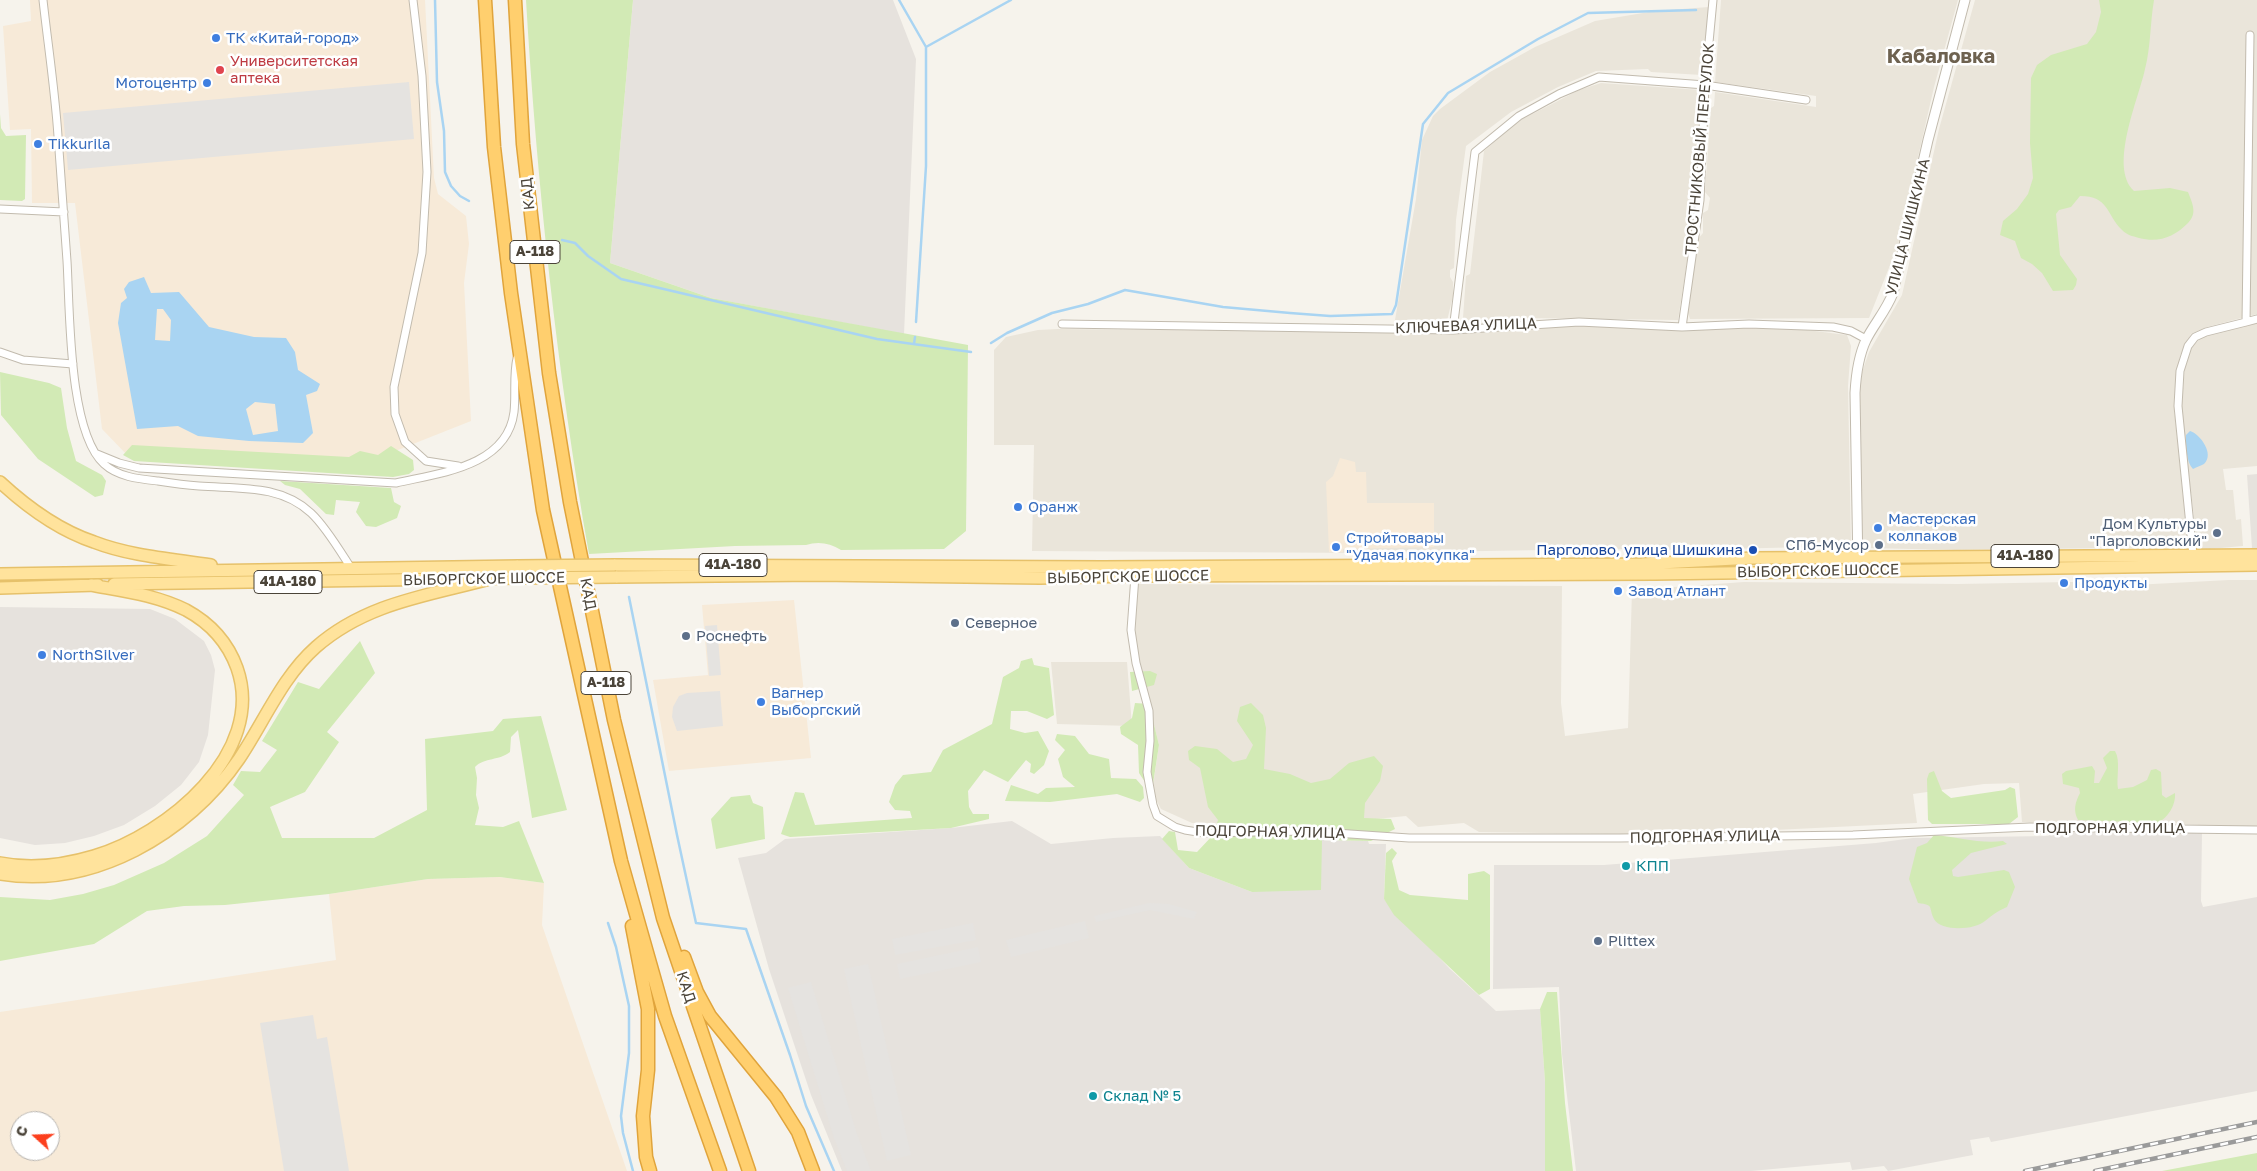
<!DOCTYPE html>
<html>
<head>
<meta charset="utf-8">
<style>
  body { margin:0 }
  #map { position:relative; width:2257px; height:1171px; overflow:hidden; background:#f6f3ec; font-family:"Golos Text",sans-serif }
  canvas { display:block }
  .north { position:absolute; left:10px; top:1111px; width:50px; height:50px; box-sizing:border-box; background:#fff; border:1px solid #b7b4b0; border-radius:50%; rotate:290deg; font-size:14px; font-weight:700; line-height:20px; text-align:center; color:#4b4439 }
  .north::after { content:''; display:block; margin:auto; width:18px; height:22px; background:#fc3f1d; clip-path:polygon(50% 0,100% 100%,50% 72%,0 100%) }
</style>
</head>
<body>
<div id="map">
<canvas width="2257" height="1171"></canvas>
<div class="north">С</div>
</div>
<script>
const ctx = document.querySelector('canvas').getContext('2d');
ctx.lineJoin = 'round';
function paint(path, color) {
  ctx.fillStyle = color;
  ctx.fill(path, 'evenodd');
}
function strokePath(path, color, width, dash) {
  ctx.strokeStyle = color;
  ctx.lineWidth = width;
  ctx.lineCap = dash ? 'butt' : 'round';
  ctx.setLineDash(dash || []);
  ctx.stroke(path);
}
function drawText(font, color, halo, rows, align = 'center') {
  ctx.font = font + ' "Golos Text",sans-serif';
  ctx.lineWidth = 5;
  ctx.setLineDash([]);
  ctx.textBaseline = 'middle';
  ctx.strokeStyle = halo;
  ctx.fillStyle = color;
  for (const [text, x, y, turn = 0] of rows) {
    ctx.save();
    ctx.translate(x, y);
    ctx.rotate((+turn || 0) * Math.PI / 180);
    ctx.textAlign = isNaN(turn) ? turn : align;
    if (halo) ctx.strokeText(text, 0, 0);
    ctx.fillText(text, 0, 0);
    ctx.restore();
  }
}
paint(new Path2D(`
  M1721 0H1958L1934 87 1898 245 1869 318 1690 319 1688 313 1697 240 1703 233V213L1708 210 1710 198 1705 192 1711 108 1714 106 1715 92 1816 107V96L1715 82Z
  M1975 0H2257V314L2207 327 2191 334 2180 356 2176 380 2174 408 2188 547 1955 550 1869 548 1861 542 1860 378 1869 352 1902 295 1939 129Z
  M1709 7 1702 75 1651 72 1648 69 1596 71 1558 87 1511 112 1466 146 1456 220 1454 268 1450 270V277L1453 282V296L1447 321 1395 320 1416 199 1422 140 1433 116 1440 109 1490 72 1535 47 1595 21 1655 11Z
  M1601 83 1701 90 1695 210 1678 320 1526 318 1518 322 1471 321 1463 318 1466 276 1470 274 1484 151 1517 122 1579 90Z
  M2257 323V466L2223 469 2226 490H2233L2236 520 2241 519 2243 546 2198 550 2181 410 2185 367 2192 347 2203 336Z
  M1579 324 1683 329 1791 328 1847 335 1851 346 1848 386 1851 546 1681 550 1601 549 1370 553 1032 551 1034 445H994V350L1006 337 1038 330 1058 329 1398 332Z
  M2229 580H2257V829L2184 824 2022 822 2019 783 1984 784 1913 794 1917 823 1673 835 1479 832 1464 823 1418 827 1406 816 1336 823H1192L1161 809 1152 792 1159 745 1135 650 1136 584 1562 586 1561 703 1565 736 1628 728 1632 590 1744 582 1958 584 2127 581 2134 585Z
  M1051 662H1127L1132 726 1057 724Z`), '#eae5da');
paint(new Path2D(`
  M30 0H425L434 178 438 194 466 216 469 244 464 283 471 421 360 465 128 456 102 429 75 203H32L31 129 10 130 3 26 31 21Z
  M1340 458 1355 462 1356 472H1366L1367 503H1434V547L1343 549V552H1329L1326 482 1333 476Z
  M794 600 811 758 669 771 653 680 708 675 702 605Z
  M500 877 544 883 542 925 627 1171H0V1012L336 960 329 894 428 879ZM20 1121H50V1151H20Z`), '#f7ead8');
paint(new Path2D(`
  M633 0H893L916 59 904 334 711 298 610 263Z
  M2257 474V548H2252L2247 475Z
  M0 607 150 609 175 619 204 641 211 655 215 670 208 735 199 762 181 785 155 806 124 825 94 836 65 843 35 845 0 838Z
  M1012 821 1051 844 1113 838 1160 836 1189 868 1252 892 1322 840 1368 841 1369 844H1386L1384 899 1450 969 1496 1011 1540 1009 1545 1082V1171H842L811 1095 769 969 738 858 766 853 785 839 951 828Z
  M2129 830 2202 833 2201 901 2203 907 2257 897V1091L1991 1142 1989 1137 1970 1140 1973 1155 1888 1171 1884 1166 1852 1170 1850 1162 1751 1171H1576L1562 1054 1559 987 1493 989 1494 865H1604L1876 843 1913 838 2048 836 2055 832Z`), '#e6e2dd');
paint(new Path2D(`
  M526 0H633L610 263 711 298 968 345 966 531 944 549 841 550C830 543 818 541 806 545L735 546 589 554C557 371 537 185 526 0Z
  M2099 0H2154C2150 23 2151 46 2145 69 2139 98 2108 167 2134 191L2170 188 2188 192C2192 203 2198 213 2188 223 2174 237 2159 243 2139 238 2132 236 2127 235 2122 230 2106 214 2109 196 2080 196L2071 207 2059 210 2056 214 2060 255 2077 279 2076 285 2073 290 2053 291 2042 273 2032 264 2021 258 2015 241 2000 235 2003 221 2017 209 2028 194 2033 178 2030 143 2031 78 2037 65 2051 55 2087 44 2096 32 2101 12Z
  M0 114 1 128 6 136 26 135 25 199 22 201 0 200Z
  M0 372 49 383 61 388 67 428 76 461 102 475 106 481 103 495 95 497 38 459 1 415Z
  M132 445 349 457 360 451 378 455 391 446 413 460 414 470 409 474 393 477 134 461 123 455Z
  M280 481 391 488 394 502 401 506 397 518 376 527 366 526 356 512 360 502 336 500 334 515 326 514 300 489 285 485Z
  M360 641 375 673 327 732 339 742 305 792 270 807 282 838H374L427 810 425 739 493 731 503 719 541 716 567 810 532 818 518 730 511 737 510 752C499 761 485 757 475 767L477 778 476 795 479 808 475 825 503 827 519 821 544 883 500 877 428 879 329 894 225 905 184 906 147 911 94 944 0 961V897L50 900 83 894 114 885 164 863 207 836 244 795 233 785 241 771 260 772 277 750 262 741 298 682 319 689Z
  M1032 658 1034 665 1049 668 1054 715 1047 719 1027 711H1011L1010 729 1025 733 1038 731 1049 751 1044 765 1034 774 1030 772 1031 764 1026 760 1008 782 984 770 968 791 969 807 973 814H989V819L951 828 790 837 781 834 795 792 804 793 815 825 912 818 910 811 895 810 889 802 895 785 903 775 931 772 943 750 992 724 1003 677 1019 668 1021 661Z
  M1150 671 1157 674 1154 685 1132 691 1130 672Z
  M1135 703 1149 704 1159 745 1153 784 1145 782 1139 773 1138 745 1121 734 1120 727 1132 718Z
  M1251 703 1263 715 1266 728 1264 769 1290 774 1311 783 1330 779 1349 763 1374 756 1383 766 1380 781 1365 803 1364 818 1391 819 1395 829 1371 841 1322 840 1321 890 1252 892 1189 868 1162 839 1169 831 1175 832 1178 850 1197 852 1213 835 1218 820 1208 807 1200 768 1189 760 1188 751 1195 746 1217 749 1233 762 1246 759 1253 745 1237 721 1240 707Z
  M1057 734 1075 736 1089 754 1109 759 1111 778 1136 779 1143 787 1144 798 1140 802 1117 794 1050 802 1005 801 1011 785 1038 794 1046 788 1075 787 1063 777 1058 759 1065 750 1055 740Z
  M2110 751H2115C2121 761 2116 778 2118 789L2133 787 2147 780 2151 770 2156 769 2161 772 2162 795 2166 798 2175 793C2176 805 2168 818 2157 823L2078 820C2073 810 2075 803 2080 793L2079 788 2063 784 2062 774 2066 771 2092 766 2095 771 2094 783H2099L2107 768 2103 758Z
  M1934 771 1942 791 1951 798 2005 790 2010 787 2015 789 2018 817 2009 824H1932L1928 820 1927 779 1929 773Z
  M750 795 753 803 763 807 765 839 716 849 711 819 731 797Z
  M1934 835C1958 837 1980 844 2003 841L2007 844 1971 853 1952 870 1953 876 1958 877 2004 870 2009 872 2015 887 2007 907C1996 912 1994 914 1985 921 1975 930 1941 932 1934 919 1928 907 1935 905 1918 903L1909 879 1917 847 1927 843Z
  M1392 848 1397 853 1392 861 1399 890 1410 895 1468 900V874L1484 871 1490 875V989L1479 995 1394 915 1384 899 1386 853Z
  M1547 992H1557L1565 1103 1573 1171H1545V1082L1540 1009Z
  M2257 1153V1171H2162Z`), '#d2eab5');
paint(new Path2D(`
  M409 82 414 139 68 170 63 113Z
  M717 625 721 675 709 676 705 626Z
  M720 691 723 726 677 731 672 717 673 707 679 696 687 693Z
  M1149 903 1169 904 1197 912 1194 919 1150 910 1096 922 1094 916Z
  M1085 921 1089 938 1011 957 1006 940Z
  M973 923 976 940 895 955 892 939Z
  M978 947 981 962 900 979 897 964Z
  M868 964 911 1155 887 1161 844 969Z
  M811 982 856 1131 871 1171H847L834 1138 788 988Z
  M313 1015 317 1039 327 1037 349 1171H284L260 1023Z`), '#e5e3e0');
paint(new Path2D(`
  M144 277 151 293 179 292 209 327 254 337 286 338 295 352 298 370 320 384 317 391 306 395 313 433 303 443 249 441 198 436 178 426 137 429 118 323 121 303 127 298 124 289 129 282ZM157 309H163L171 320 170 341 155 340ZM255 402 275 404 278 431 253 435 246 409Z
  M2190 431C2200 434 2215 454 2204 464 2201 466 2196 467 2193 469 2186 462 2186 445 2186 435Z`), '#a9d4f2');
strokePath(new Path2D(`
  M435 0 437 82 444 131 445 172 451 186 460 196 469 201
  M899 0 926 47V166L916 322
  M926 47 1011 0
  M562 240 575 243 588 256 621 279 877 339 971 352
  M991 343 1007 333 1052 313 1088 304 1125 290 1223 307 1290 313 1330 316 1392 314 1396 305 1423 124 1448 93 1538 39 1588 13 1696 10
  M914 344 915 337
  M629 597 677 835 696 923 746 929 790 1055 806 1106 834 1171
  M608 923 616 947 629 1006V1053L621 1116 623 1133 633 1171`), '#a9d4f2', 2.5);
const minor = new Path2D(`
  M43 0C48 45 55 91 58 136 61 178 64 220 67 261 70 309 68 431 104 464 118 477 139 479 158 481 171 483 185 485 199 486 238 489 280 484 311 513 326 527 340 551 351 568
  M413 0 422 76 427 172 422 253 394 387 395 414 405 442 426 461 458 466
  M0 209 64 212
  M2246 322 2257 319
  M1062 324 1453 330 1579 322 1682 327 1749 324 1833 327 1851 331 1866 339
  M1682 327 1700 200 1705 85 1713 0
  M1453 330 1475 152 1519 116 1559 94 1599 77 1705 85 1806 100
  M0 352 23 360 73 364
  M97 454 119 463 139 468 396 483C439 473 507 467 514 412 516 394 513 376 517 358
  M2193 555 2178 406 2180 371 2188 346 2195 337 2206 332 2246 322 2250 35
  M1135 576 1131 630 1136 663 1149 711 1150 741 1147 772 1153 805 1157 816 1175 827 1185 830 1204 833 1306 831 1409 838H1619L1853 835 2030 827 2257 830`);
const tertiary = new Path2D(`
  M1858 570 1855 393C1856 375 1858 357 1866 340 1874 324 1886 311 1893 293L1928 140 1965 0`);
const primary = new Path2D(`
  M0 482C27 507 58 530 94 542 130 556 172 559 211 565
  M614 565 1103 567 1642 564 1753 558 2257 555
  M0 574 518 566
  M616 577 818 575 1040 578 1135 576 1655 574 2257 565
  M114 584 519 578
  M0 588 98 585
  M0 863C30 869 64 865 94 856 166 835 267 753 237 668 228 643 210 623 186 610 156 595 123 591 91 585
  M0 874C93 889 188 834 239 759 264 722 282 677 316 647 365 604 425 596 486 580`);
const motorway = new Path2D(`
  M485 0 494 147 511 293 543 510 621 861 665 1016 720 1171
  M515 0 523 144 549 373 570 502 614 720 663 918 749 1171
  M632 926 648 1009V1070L643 1116 646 1157 650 1171
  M684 957 697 992 710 1016 776 1097 798 1132 813 1171`);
strokePath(minor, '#c2bbae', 9);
strokePath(tertiary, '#c2bbae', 11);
strokePath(primary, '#e6c16a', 14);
strokePath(motorway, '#e0a43c', 15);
strokePath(minor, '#fff', 7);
strokePath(tertiary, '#fff', 9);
strokePath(primary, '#ffe39c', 11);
strokePath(motorway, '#ffcf6e', 12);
const rail = new Path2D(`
  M2025 1171 2257 1122
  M2095 1171 2257 1137`);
strokePath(rail, '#9a9a9a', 4.5);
strokePath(rail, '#fff', 2.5, [8]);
const primaryBridge = new Path2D(`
  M518 566 614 565
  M519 578 616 577`);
strokePath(primaryBridge, '#e6c16a', 14, []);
strokePath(primaryBridge, '#ffe39c', 11);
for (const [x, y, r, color] of [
  [216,38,5,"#3f7fe0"],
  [220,70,5,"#e0444e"],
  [207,83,5,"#3f7fe0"],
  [38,144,5,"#3f7fe0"],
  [1018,507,5,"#3f7fe0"],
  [1878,528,5,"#3f7fe0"],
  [2217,533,5,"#5c6f8a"],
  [1879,545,5,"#5c6f8a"],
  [1336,547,5,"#3f7fe0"],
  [1753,550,5,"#1a4fb4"],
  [2064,583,5,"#3f7fe0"],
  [1618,591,5,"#3f7fe0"],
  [955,623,5,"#5c6f8a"],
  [686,636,5,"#5c6f8a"],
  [42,655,5,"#3f7fe0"],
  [761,702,5,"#3f7fe0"],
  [1626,866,5,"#0f9aa8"],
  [1598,941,5,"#5c6f8a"],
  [1093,1096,5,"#0f9aa8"]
]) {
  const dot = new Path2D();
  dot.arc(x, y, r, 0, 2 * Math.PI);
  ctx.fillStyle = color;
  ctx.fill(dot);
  strokePath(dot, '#fff', 2);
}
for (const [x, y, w] of [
  [535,252,50],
  [2025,556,68],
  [733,565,68],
  [288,582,68],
  [606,683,50]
]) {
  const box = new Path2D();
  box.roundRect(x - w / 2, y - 11.5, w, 23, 4);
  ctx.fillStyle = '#fff';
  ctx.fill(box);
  strokePath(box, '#4b4439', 1);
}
drawText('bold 14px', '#4b4439', null, [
  ["А-118",535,252],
  ["41А-180",2025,556],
  ["41А-180",733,565],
  ["41А-180",288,582],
  ["А-118",606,683]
]);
drawText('15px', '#366cbe', '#fff', [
  ["ТК «Китай-город»",226,38],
  ["Мотоцентр",197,83,"right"],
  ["Tikkurila",48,144],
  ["Оранж",1028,507],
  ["Мастерская",1888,519],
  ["колпаков",1888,536],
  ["Cтройтовары",1346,538],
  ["\"Удачая покупка\"",1346,555],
  ["Продукты",2074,583],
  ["Завод Атлант",1628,591],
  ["NorthSilver",52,655],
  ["Вагнер",771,693],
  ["Выборгский",771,710]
], 'left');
drawText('15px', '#be3a42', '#fff', [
  ["Университетская",230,61],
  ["аптека",230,78]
], 'left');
drawText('15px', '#4b4439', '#fff', [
  ["ТРОСТНИКОВЫЙ ПЕРЕУЛОК",1700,149,-85],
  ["КАД",528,194,-96],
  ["УЛИЦА ШИШКИНА",1908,227,-76],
  ["КЛЮЧЕВАЯ УЛИЦА",1466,326,-2],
  ["ВЫБОРГСКОЕ ШОССЕ",1818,571,-1],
  ["ВЫБОРГСКОЕ ШОССЕ",1128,577,-1],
  ["ВЫБОРГСКОЕ ШОССЕ",484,579,-1],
  ["КАД",588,594,79],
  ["ПОДГОРНАЯ УЛИЦА",2110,828],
  ["ПОДГОРНАЯ УЛИЦА",1270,832,1],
  ["ПОДГОРНАЯ УЛИЦА",1705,837,-1],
  ["КАД",686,987,72]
]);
drawText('15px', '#4e5e75', '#fff', [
  ["Дом Культуры",2207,524,"right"],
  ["\"Парголовский\"",2207,541,"right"],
  ["СПб-Мусор",1869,545,"right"],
  ["Северное",965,623],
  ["Роснефть",696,636],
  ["Plittex",1608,941]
], 'left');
drawText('15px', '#164399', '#fff', [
  ["Парголово, улица Шишкина",1743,550]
], 'right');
drawText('15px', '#0d838f', '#fff', [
  ["КПП",1636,866],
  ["Склад № 5",1103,1096]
], 'left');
drawText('bold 20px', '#6e6250', '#fff', [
  ["Кабаловка",1941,57]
]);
</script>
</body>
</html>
